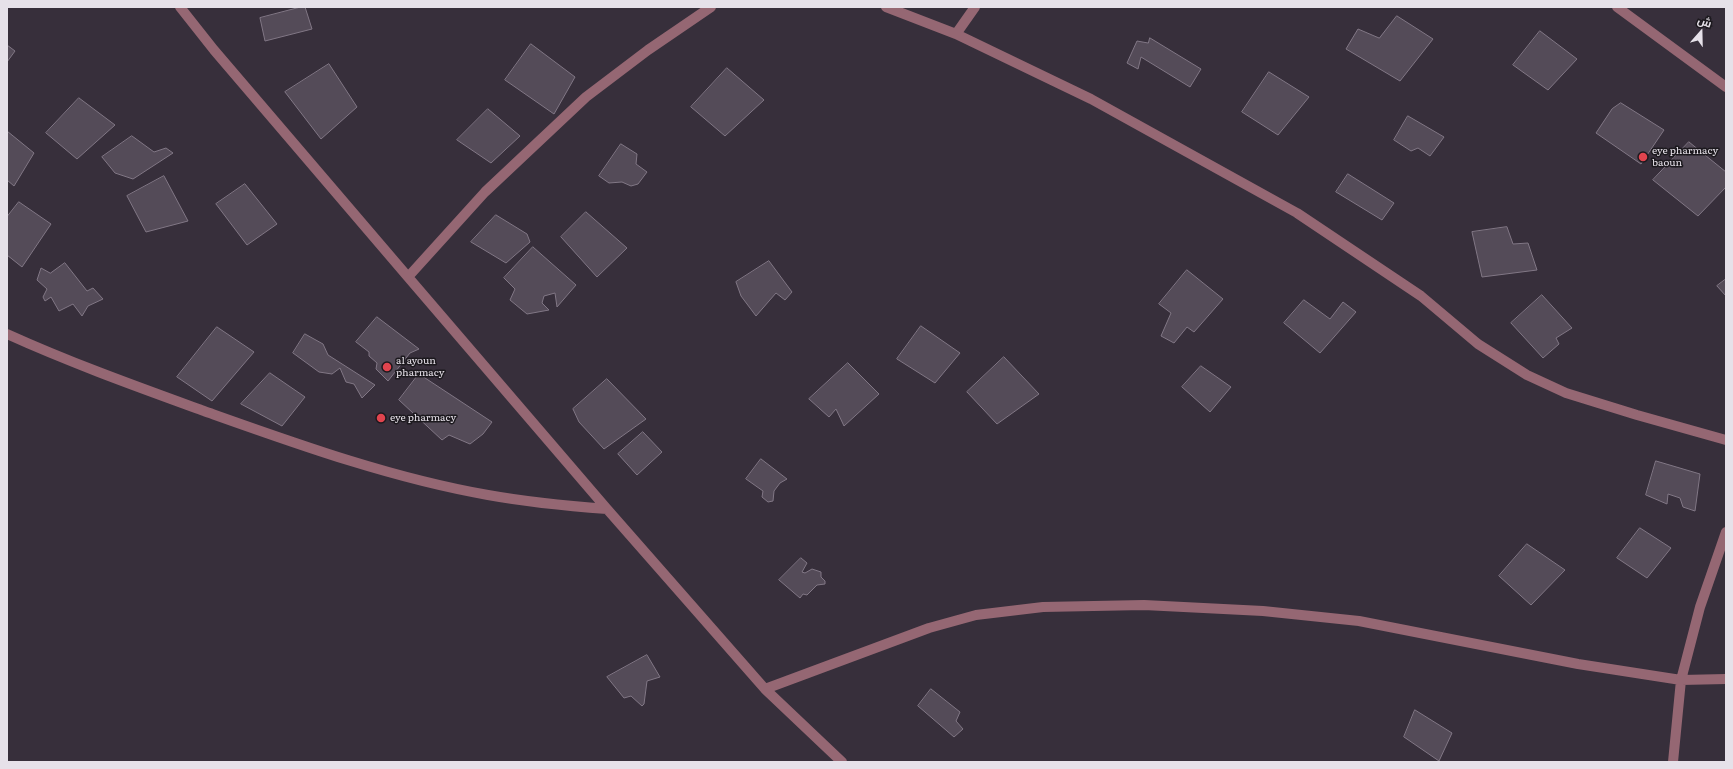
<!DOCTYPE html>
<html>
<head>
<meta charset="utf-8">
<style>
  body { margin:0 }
  #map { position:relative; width:1733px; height:769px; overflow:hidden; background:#372f3b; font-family:Literata,Cairo,serif }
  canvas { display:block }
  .frame { position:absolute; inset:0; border:8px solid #e6e1e9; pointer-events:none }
  .north { position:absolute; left:1681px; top:12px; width:40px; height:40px; -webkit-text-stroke:3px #1c191e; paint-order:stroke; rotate:20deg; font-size:11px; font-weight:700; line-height:16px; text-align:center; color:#e6e1e9 }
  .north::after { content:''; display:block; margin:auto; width:14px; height:18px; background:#e6e1e9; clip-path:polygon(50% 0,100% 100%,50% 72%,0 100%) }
</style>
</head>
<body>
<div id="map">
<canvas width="1733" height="769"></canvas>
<div class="frame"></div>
<div class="north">ش</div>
</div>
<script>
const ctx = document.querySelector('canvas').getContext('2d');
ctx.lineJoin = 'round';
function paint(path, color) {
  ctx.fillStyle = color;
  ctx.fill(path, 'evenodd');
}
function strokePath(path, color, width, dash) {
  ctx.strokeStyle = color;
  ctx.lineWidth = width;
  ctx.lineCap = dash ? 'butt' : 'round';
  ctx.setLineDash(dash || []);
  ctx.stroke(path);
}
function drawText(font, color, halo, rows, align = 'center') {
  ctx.font = font + ' Literata,serif';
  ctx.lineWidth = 3;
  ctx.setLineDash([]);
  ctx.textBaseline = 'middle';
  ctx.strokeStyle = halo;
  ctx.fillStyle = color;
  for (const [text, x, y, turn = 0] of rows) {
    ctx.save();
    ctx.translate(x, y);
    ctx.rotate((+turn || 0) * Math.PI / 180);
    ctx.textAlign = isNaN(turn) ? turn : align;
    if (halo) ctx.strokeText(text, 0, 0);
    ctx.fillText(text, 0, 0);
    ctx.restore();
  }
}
const building = new Path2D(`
  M301 7H305L312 29 265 41 260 18Z
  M1397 16 1433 39 1400 81 1346 49 1358 29 1379 38Z
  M1540 31 1577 59 1548 90 1513 65Z
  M1150 38 1201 69 1190 87 1141 57 1138 69 1127 63 1137 41 1148 43Z
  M531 44 575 77 554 114 505 80Z
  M7 45 15 51 7 62Z
  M329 64 357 107 321 139 285 92Z
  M727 68 764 100 725 136 691 107Z
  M1269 72 1309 97 1278 135 1242 112Z
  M79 98 115 125 77 159 46 133Z
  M1621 103 1664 130 1641 164 1596 133 1612 109Z
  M488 109 520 136 491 163 457 140Z
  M1408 116 1444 137 1430 156 1418 148 1411 151 1394 140Z
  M7 131 34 153 14 186 7 180Z
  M132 136 154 152 166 148 173 153 133 179 115 173 102 157Z
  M1689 142 1726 172V187L1698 216 1653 180Z
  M621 144 637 154 636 164 647 172 638 184 631 186 622 182 609 183 599 176Z
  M1348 174 1394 203 1382 220 1336 192Z
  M164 176 188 221 146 232 127 196Z
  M245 184 277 224 247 245 216 204Z
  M19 202 51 224 22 267 7 255V217Z
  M586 212 627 248 597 277 561 237Z
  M496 215 527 234 530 242 506 263 471 242Z
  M1507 227 1513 244 1528 243 1537 270 1482 277 1472 232Z
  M533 247 576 285 557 307 555 293 544 296 542 303 549 310 527 314 510 300 515 289 504 278Z
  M769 261 792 292 785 300 776 293 756 316 741 296 736 282Z
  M65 263 87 291 93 288 103 299 88 306 82 316 73 304 59 311 51 297 45 301 43 297 47 289 37 280 41 268 50 273Z
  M1187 270 1223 299 1194 332 1187 327 1174 343 1161 336 1171 313 1159 304Z
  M1726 279V296L1717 286Z
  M1542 295 1572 328 1556 338 1559 344 1543 358 1511 323Z
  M1304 300 1330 319 1343 302 1356 312 1320 353 1284 323Z
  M377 317 419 349 410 353 388 381 376 369 377 363 369 356V352L356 342Z
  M921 326 960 353 935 383 897 359Z
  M217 327 254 352 212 401 177 377Z
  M305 334 323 344 328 355 375 385 362 398 354 384 346 382 340 368 332 374 319 372 293 353Z
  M1004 357 1039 394 997 424 967 392Z
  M848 363 879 394 844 426 836 409 829 417 809 399Z
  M1201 366 1231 387 1210 412 1182 387Z
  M270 373 305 397 282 426 241 404Z
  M419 374 492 422 483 434 470 444 449 435 442 440 399 400Z
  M607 379 646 419 604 449 579 422 573 409Z
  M643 432 662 452 637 475 618 454Z
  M761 459 787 479 780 483 774 491 773 501 768 502 762 497 763 491 746 479Z
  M1656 461 1700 474 1695 511 1683 507 1680 498 1668 494 1667 504 1646 495Z
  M1640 528 1671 548 1647 578 1617 558Z
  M1527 544 1565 570 1531 605 1499 576Z
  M801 558 807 563 802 572 805 573 812 569 821 572V577L825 581V584L817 585 807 595 803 594 800 598 779 580Z
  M647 655 660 677 647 681 644 704 642 706 631 696 624 698 607 677Z
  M931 689 960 712 956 721 963 729 954 737 918 706Z
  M1415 710 1452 733 1439 761 1404 737Z`);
paint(building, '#544b58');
strokePath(building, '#817785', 1);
strokePath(new Path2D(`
  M180 7 214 50 408 277 607 509 765 689 842 762
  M886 7 956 34 1091 99 1297 213 1421 296 1478 344 1527 375 1566 393 1637 415 1726 440
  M1617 7 1726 87
  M956 34 975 7
  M408 277 485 192 586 97 648 50 711 7
  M7 334C71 363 138 387 204 411 297 444 391 478 488 495 527 502 567 506 607 509
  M765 689 929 628 976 615 1043 607 1144 605 1263 611 1359 621 1578 664 1681 680 1726 679
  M1673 762 1681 680 1700 607 1726 532`), '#956773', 10);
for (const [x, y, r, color] of [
  [1643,157,5,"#e0444e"],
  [387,367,5,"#e0444e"],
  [381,418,5,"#e0444e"]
]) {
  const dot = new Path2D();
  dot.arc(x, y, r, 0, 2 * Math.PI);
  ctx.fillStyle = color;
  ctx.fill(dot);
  strokePath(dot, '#1c191e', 1.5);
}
drawText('10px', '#e6e1e9', '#1c191e', [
  ["eye pharmacy",1652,151],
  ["baoun",1652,163],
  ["al ayoun",396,361],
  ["pharmacy",396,373],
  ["eye pharmacy",390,418]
], 'left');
</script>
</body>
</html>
